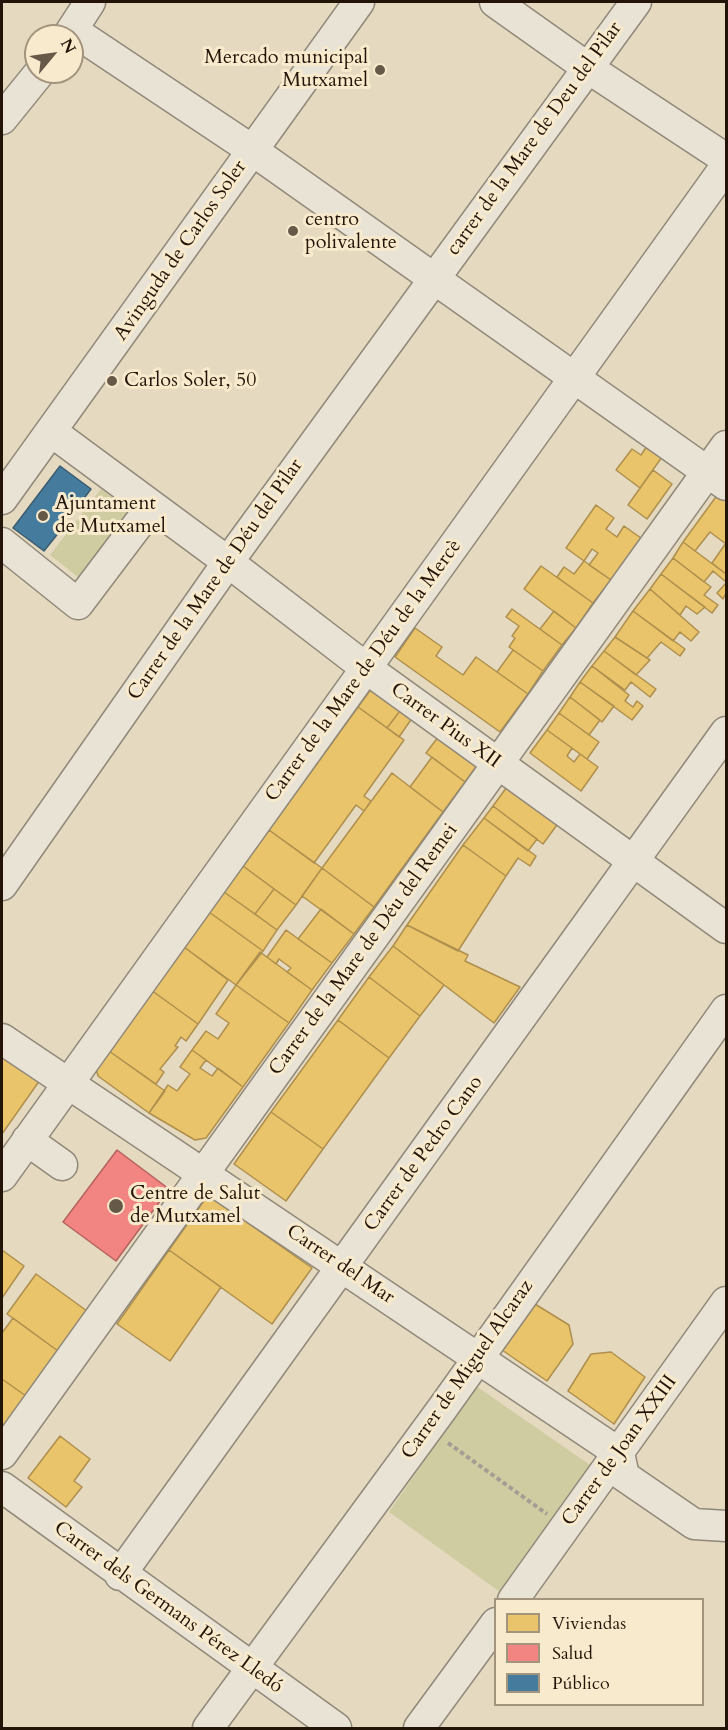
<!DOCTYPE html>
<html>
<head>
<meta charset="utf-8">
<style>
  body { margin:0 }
  #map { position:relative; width:728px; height:1730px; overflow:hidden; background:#e5d9c0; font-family:Cardo,serif }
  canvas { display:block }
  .frame { position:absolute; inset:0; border:3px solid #231408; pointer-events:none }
  .legend { position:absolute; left:494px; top:1598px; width:210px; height:108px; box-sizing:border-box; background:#f8eacc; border:2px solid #a3947e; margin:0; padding:8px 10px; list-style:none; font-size:18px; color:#231408 }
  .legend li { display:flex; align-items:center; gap:12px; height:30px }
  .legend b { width:30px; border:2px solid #a3947e }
  .north { position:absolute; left:24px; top:24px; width:60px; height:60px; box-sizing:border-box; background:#f8eacc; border:2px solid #a3947e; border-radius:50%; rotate:61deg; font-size:16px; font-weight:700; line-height:24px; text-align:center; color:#231408 }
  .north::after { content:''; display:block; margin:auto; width:21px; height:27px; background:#675948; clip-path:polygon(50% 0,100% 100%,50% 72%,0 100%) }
</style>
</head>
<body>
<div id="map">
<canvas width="728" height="1730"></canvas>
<div class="frame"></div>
<ul class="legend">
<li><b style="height:16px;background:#e9c46a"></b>Viviendas</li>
<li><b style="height:16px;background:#f28482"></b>Salud</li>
<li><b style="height:16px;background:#457b9d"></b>Público</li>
</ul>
<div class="north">N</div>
</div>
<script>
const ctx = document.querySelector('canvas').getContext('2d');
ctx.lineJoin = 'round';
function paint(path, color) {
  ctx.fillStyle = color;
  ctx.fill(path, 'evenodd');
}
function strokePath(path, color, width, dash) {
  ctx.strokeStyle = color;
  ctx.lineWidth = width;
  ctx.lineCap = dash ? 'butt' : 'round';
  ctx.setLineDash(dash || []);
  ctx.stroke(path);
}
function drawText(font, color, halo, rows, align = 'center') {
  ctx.font = font + ' Cardo,serif';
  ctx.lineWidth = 6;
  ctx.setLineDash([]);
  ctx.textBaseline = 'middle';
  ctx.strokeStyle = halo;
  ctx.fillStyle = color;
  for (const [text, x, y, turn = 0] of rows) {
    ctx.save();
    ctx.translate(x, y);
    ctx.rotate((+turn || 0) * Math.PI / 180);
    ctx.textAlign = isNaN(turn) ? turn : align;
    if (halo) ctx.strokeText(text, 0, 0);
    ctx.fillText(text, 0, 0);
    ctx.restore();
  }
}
paint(new Path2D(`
  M101 489 144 522 92 588 50 555Z
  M476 1386 593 1467 500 1592 389 1512Z`), '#cfcca2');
const homes = new Path2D(`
  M647 446 662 457 640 488 616 470 632 449 641 455Z
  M653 470 672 484 647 519 628 505Z
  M718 494 726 501V544L710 532 695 551 683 542Z
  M596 505 614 518 606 529 617 537 624 526 641 538 611 580 589 565 598 553 592 549 584 561 566 548Z
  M683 542 726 574V582L713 571 704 582 673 558Z
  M726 543V574L712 563Z
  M673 558 711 587 704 595 718 605 712 613 661 574Z
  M584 561 611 580 593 603 557 577 564 567 574 574Z
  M541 566 593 603 576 628 524 589Z
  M661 574 705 607 697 614 686 606 680 615 650 589Z
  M726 583V593L723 599 717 593Z
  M650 589 699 632 691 641 680 632 673 641 633 611Z
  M512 609 562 645 543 671 509 647 515 638 512 636 519 626 506 617Z
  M554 611 576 628 562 645 540 629Z
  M633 611 685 649 680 656 661 642 647 658 615 637Z
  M415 628 442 647 436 656 463 675 476 657 528 694 500 732 395 657Z
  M615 637 650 660 636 675 604 651Z
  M513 650 543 671 528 694 497 672Z
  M604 651 656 689 650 697 631 682 625 690 592 666Z
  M592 666 629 695 625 701 633 707 637 701 643 706 632 720 580 682Z
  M377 681 406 703 387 728 358 707Z
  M580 682 614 706 602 722 570 697Z
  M570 697 600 720 589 735 559 713Z
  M406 703 417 711 399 737 387 728Z
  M358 707 404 740 364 796 371 801 364 811 356 805 314 863 269 830Z
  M559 713 599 742 587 759 547 730Z
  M547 730 572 748 567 756 574 762 580 754 598 767 581 791 530 753Z
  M442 732 481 760 465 782 426 753Z
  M432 757 465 782 443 812 410 787Z
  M392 773 443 812 374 907 322 868Z
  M512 780 562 818 543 844 493 806Z
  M493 806 537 839 528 851 484 818Z
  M484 818 536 856 530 866 518 858 506 876 463 845Z
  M269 830 322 868 296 905 243 866Z
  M463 845 506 876 458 951 407 925Z
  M243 866 274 889 255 914 224 892Z
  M322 868 374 907 354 934 302 896Z
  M274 889 296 905 277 930 255 914Z
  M224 892 277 930 263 951 209 912Z
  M321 909 354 934 332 963 298 939Z
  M209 912 263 951 236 985 184 947Z
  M407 925 468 955 465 961 520 987 494 1023 393 946Z
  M286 930 332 963 312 990 287 972 291 968 279 959 276 964 267 957Z
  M393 946 444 985 420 1016 369 977Z
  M184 947 228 980 198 1024 151 990Z
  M260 952 312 990 289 1023 236 985Z
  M369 977 420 1016 389 1058 338 1020Z
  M236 985 289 1023 243 1087 192 1050 206 1031 218 1039 229 1023 216 1014Z
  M151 990 198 1024 186 1041 181 1037 175 1046 178 1047 160 1069 164 1072 156 1084 109 1051Z
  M338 1020 389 1058 323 1149 271 1112Z
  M192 1050 206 1060 200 1068 212 1076 218 1068 243 1087 206 1138 195 1140 149 1113 168 1085 177 1091 190 1074 180 1067Z
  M109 1051 165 1091 149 1113 98 1076 96 1068Z
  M2 1054 40 1080 2 1134Z
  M271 1112 323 1149 286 1201 234 1164Z
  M208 1195 312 1268 272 1324 169 1250Z
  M2 1250 24 1266 2 1298Z
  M169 1250 221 1287 170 1361 117 1324Z
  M36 1274 87 1311 58 1351 7 1314Z
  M535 1304 569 1325 573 1344 547 1381 502 1350Z
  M13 1318 58 1351 26 1396 2 1379V1333Z
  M611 1352 645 1377 614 1424 568 1391 591 1354Z
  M2 1379 26 1396 2 1429Z
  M60 1436 90 1459 74 1481 82 1487 66 1507 28 1478Z`);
paint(homes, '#e9c46a');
strokePath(homes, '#ae8f4d', 1.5);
const health = new Path2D(`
  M117 1150 169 1189 116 1261 63 1222Z`);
paint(health, '#f28482');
strokePath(health, '#b4625d', 1.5);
const public = new Path2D(`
  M60 466 91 489 79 505 75 502 55 528 60 531 44 551 13 528Z`);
paint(public, '#457b9d');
strokePath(public, '#3b5c70', 1.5);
const minor = new Path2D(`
  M495 2 588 68 726 159
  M72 30 252 150 726 485
  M68 36 90 2
  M2 119 40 72
  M52 432 228 562 366 668 726 928
  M2 499 359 2
  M2 543 78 604 152 506
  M2 885 228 562 636 2
  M2 1039 619 1453
  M27 1140 62 1165
  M2 1176 726 166
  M619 1453 624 1476 694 1524 726 1526
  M2 1454 726 446
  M2 1487 336 1728
  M120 1575 726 732
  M513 1600 726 1302
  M208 1728 442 1409 726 1010
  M419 1728 496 1623`);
strokePath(minor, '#908878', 33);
strokePath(new Path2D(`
  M448 1443 547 1514`), '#a39d92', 4, [4.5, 3]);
strokePath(minor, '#e9e3d6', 30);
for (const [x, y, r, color] of [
  [380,70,6,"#675948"],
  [293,231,6,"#675948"],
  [112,381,6,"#675948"],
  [43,516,6,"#675948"],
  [116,1206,8,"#675948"]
]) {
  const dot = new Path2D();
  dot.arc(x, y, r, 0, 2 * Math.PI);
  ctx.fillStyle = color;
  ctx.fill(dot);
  strokePath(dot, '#f8eacc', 2);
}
drawText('20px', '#231408', '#f8eacc', [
  ["Mercado municipal",368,58,"right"],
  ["Mutxamel",368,81,"right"],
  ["centro",305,220],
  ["polivalente",305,243],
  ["Carlos Soler, 50",124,381],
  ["Ajuntament",55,504],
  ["de Mutxamel",55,527],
  ["Centre de Salut",130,1194],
  ["de Mutxamel",130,1217]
], 'left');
drawText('20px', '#231408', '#f8eacc', [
  ["carrer de la Mare de Deu del Pilar",535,139,-54],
  ["Avinguda de Carlos Soler",181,251,-55],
  ["Carrer de la Mare de Déu del Pilar",216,580,-55],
  ["Carrer de la Mare de Déu de la Mercè",364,671,-54],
  ["Carrer Pius XII",445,726,36],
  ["Carrer de la Mare de Déu del Remei",364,950,-54],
  ["Carrer de Pedro Cano",424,1154,-54],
  ["Carrer del Mar",340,1265,34],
  ["Carrer de Miguel Alcaraz",468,1370,-55],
  ["Carrer de Joan XXIII",620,1451,-54],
  ["Carrer dels Germans Pérez Lledó",168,1608,36]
]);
</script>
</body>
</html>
